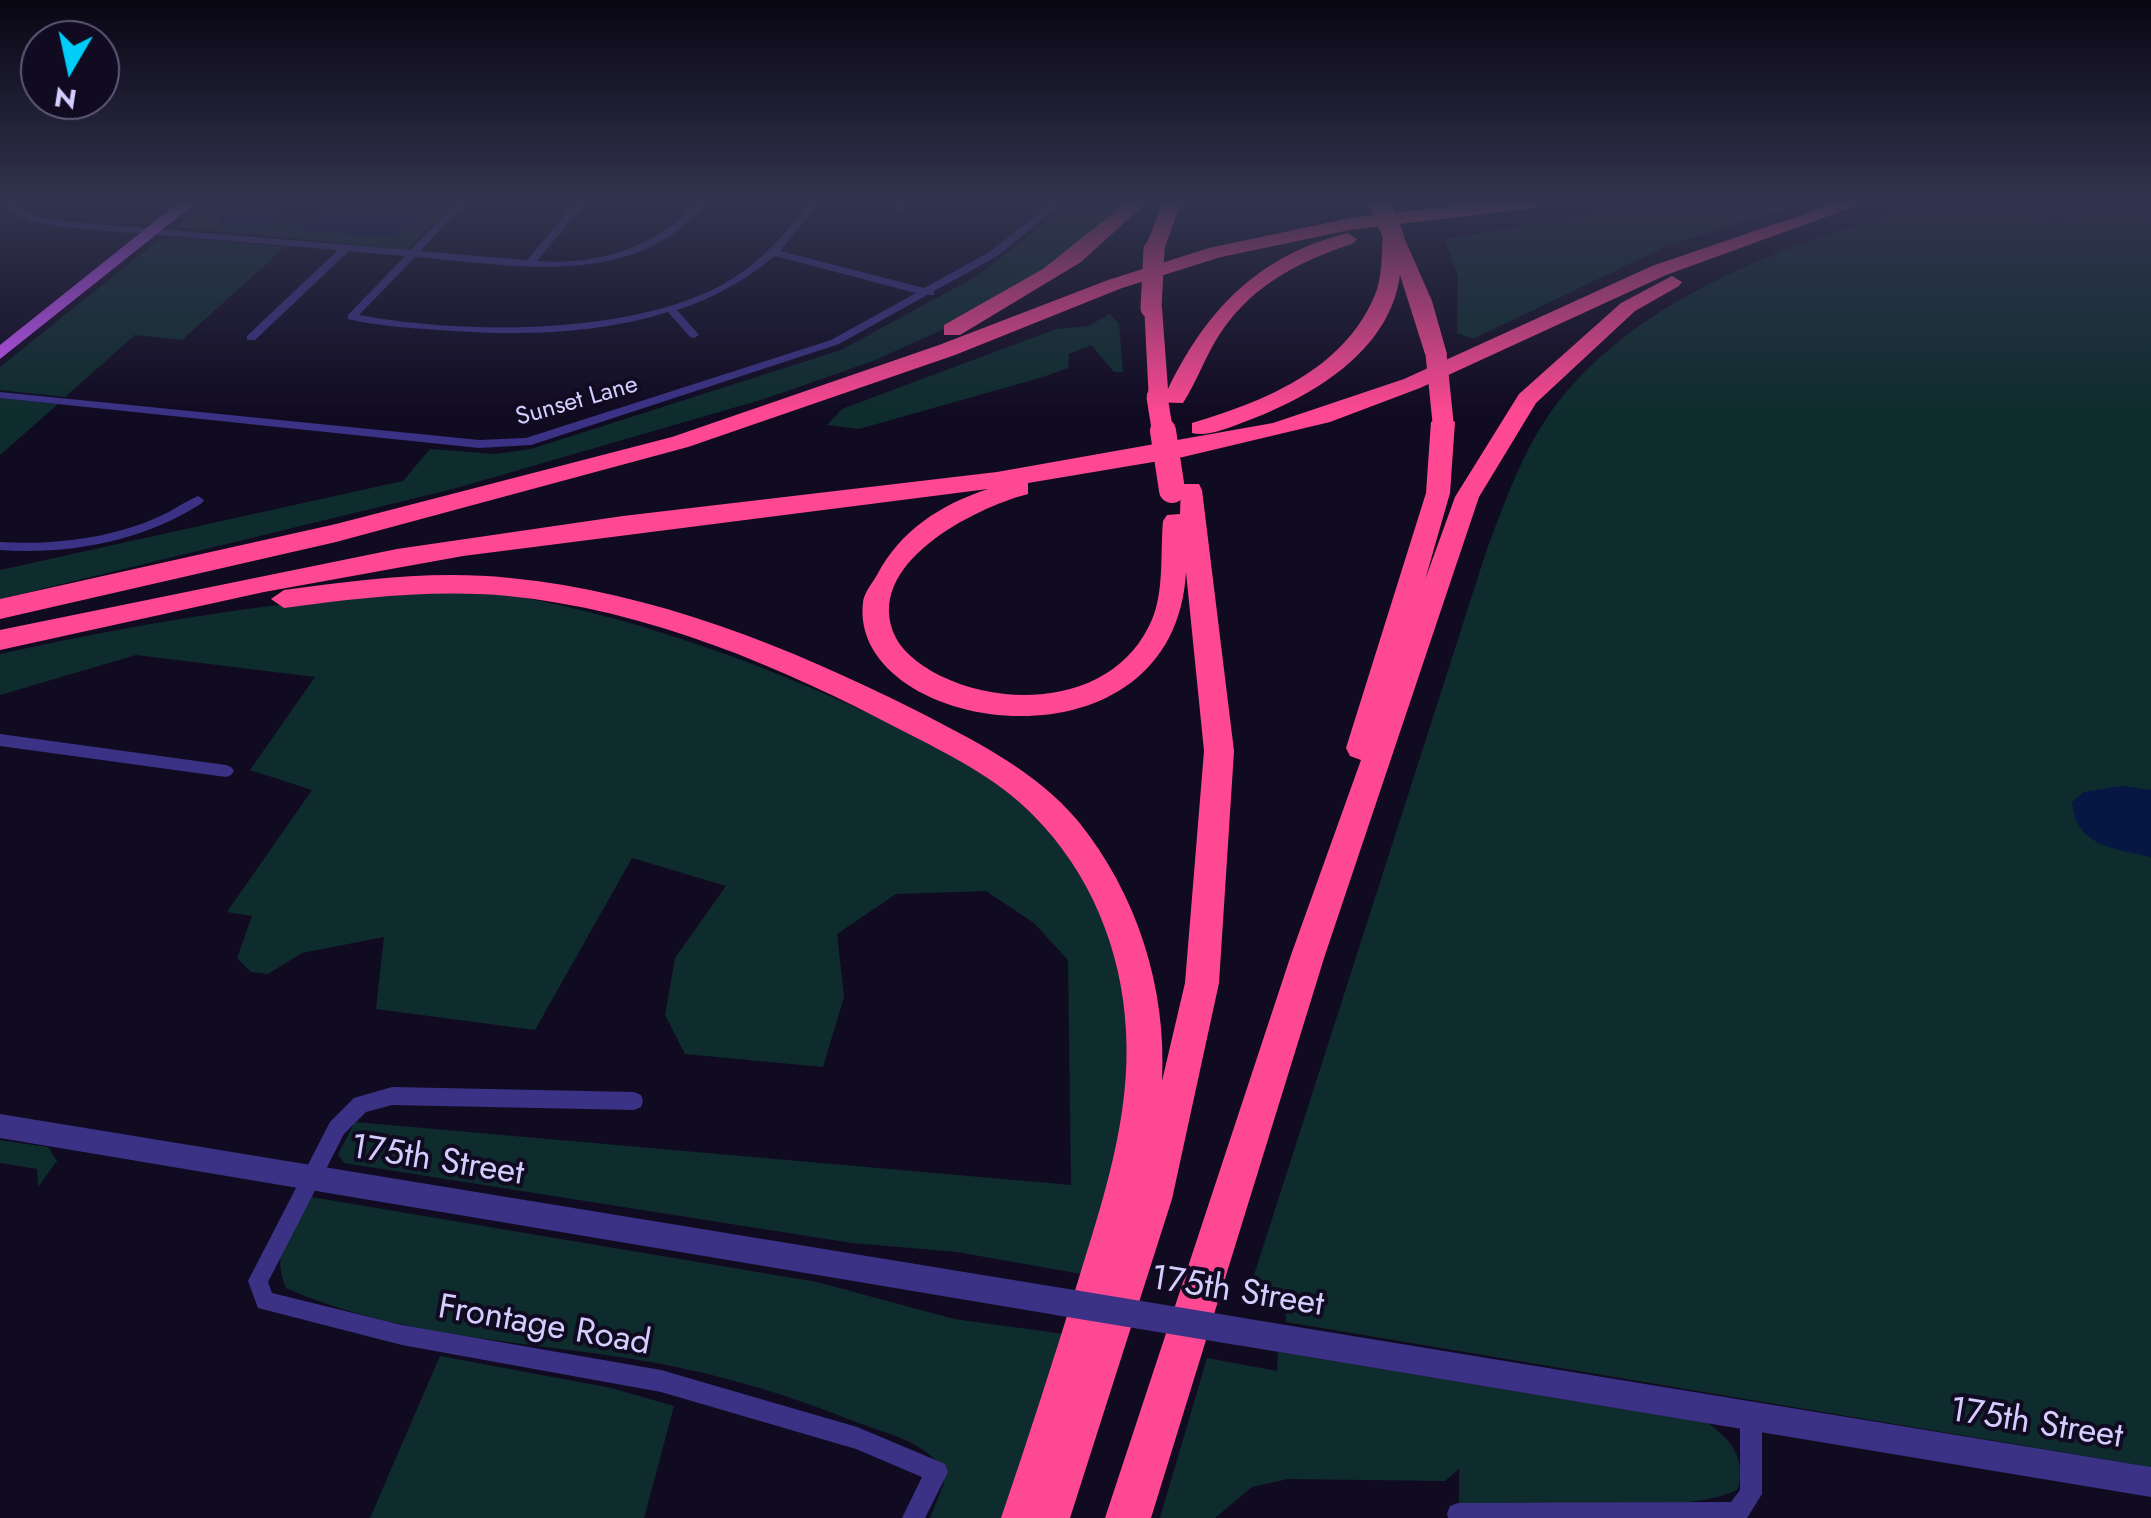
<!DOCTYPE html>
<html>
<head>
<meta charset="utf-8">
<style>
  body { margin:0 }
  #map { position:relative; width:2151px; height:1518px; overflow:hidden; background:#110b22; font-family:Jost,sans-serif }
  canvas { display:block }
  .north { position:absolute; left:20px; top:20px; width:100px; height:100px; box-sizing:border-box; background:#110b22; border:2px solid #60597a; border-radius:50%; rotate:189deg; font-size:28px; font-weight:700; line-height:40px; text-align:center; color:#d6cdff }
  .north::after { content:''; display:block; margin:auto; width:35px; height:45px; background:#00cef8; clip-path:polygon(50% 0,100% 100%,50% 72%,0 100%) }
</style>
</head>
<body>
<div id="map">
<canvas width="2151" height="1518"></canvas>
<div class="north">N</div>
</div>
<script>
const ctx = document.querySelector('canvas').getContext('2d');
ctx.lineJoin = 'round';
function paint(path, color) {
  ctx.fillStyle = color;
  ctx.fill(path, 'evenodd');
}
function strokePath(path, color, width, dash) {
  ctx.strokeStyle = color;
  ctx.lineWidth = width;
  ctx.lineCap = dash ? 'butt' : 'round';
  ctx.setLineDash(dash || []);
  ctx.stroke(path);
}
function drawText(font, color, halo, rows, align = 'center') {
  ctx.font = font + ' Jost,sans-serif';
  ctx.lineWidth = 8;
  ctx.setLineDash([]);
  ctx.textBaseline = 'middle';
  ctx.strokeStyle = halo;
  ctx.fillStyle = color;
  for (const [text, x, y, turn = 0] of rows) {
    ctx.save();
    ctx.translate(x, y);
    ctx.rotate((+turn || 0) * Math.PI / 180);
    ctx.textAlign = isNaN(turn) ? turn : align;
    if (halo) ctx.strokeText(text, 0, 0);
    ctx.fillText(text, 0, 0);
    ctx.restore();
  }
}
paint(new Path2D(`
  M203 202H234L221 213 289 223 318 233 395 236 441 202H455L407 250 178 227Z
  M1071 202H1135L1122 216 984 311 873 361 764 399 453 489 0 599V570L403 481 430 449 495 454 531 449 841 350 977 276Z
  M1659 202H1810L1671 244 1473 339 1457 333 1458 276 1445 239Z
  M1931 202H2151V1467L1286 1322 1285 1307 1246 1300 1486 552C1504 504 1521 455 1550 413 1637 293 1795 242 1931 202Z
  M174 237 285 247 182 340 135 335 65 397 0 390V367L156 242Z
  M1110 314 1119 324 1123 372H1114L1091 345 1069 354 1068 368 1043 377 859 429 827 425 842 409 1056 329 1088 326Z
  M0 398 58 404 0 455Z
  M486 591C625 613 754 660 881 719 933 743 989 767 1030 808 1080 859 1117 920 1127 992 1142 1088 1111 1182 1087 1275L957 1252 852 1243 344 1163 338 1154 355 1122 1071 1185 1068 960 1034 923 986 891 896 894 837 934 844 997 823 1067 685 1054 665 1015 675 958 726 886 632 858 535 1030 376 1009 384 937 302 953 268 974 251 972 237 958 252 916 227 912 312 790 250 770 315 677 136 655 0 695V654C159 619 323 592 486 591Z
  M0 1140 48 1147 57 1161 38 1187 37 1169 0 1163Z
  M311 1197 817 1282 954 1319 1064 1334 1005 1518H930L944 1483C941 1474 939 1462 931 1456 910 1437 875 1430 848 1419 774 1389 692 1367 613 1356 505 1340 386 1333 286 1288 270 1249 290 1229 311 1197Z
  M1278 1352 1708 1423C1733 1442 1745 1457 1738 1489 1696 1516 1521 1501 1459 1506V1469L1445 1481 1288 1479 1252 1487 1215 1518H1160L1207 1358 1277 1371Z
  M440 1356 611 1388 674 1406 644 1518H370Z`), '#0e2c2d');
paint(new Path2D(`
  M234 202H285L280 217C320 227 316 211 345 202 367 195 417 202 441 202L395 236 302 231 282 222 250 227 220 224 221 213Z
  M2075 202 2079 211 2058 221 2020 213 2008 203Z
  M2122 786 2151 790V857C2114 848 2076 847 2072 802L2084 792Z`), '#051742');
paint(new Path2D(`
  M0 202H10L35 217 63 221 410 250 457 202H467L420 251 527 260 576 202H586L537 261C597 266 657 247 697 202H707C636 291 514 265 415 257L359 315C466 335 650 337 741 273 770 252 788 230 810 202H820L780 251 924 288 988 253 1053 202H1064L996 257 934 291V295H927L839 344 531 445 479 448 0 398V392L479 440 526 438 831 340 916 293 775 256C745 280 714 298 677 310L699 335 694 338 690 337 668 312C594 335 516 336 440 330 409 328 378 326 348 319V315L405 256 349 251 255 340H247V336L338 250 63 227 29 221 0 204Z
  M878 202H899L907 210 899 212 892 206Z
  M198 496 204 500 202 503C144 541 69 555 0 550V542C52 545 108 539 156 518 171 512 184 502 198 496Z
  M0 734 226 765 231 767 234 771 231 775 226 777 0 746Z
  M392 1087 634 1092 641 1095 643 1101 641 1107 634 1110 392 1105 366 1112 344 1134 268 1282 272 1293 402 1325 661 1370 857 1427 945 1464 948 1472 925 1518H902L922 1477 856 1449 661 1392 402 1345 258 1308 248 1281 330 1122 354 1098Z
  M1751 1404 1759 1407 1762 1415V1494L1747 1518H1448L1447 1514 1450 1506 1458 1503 1731 1502 1740 1490V1415L1743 1407Z`), '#3b3286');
paint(new Path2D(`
  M0 1114 1062 1288 1072 1292 1076 1302 1072 1312 1062 1316 0 1138Z
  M1237 1317 2151 1467V1497L1237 1345 1227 1341 1223 1331 1227 1321Z`), '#3b3286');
paint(new Path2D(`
  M179 202H197L0 359V345Z`), '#cb54ff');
paint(new Path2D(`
  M1127 202H1147L1081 262 960 335H944V325L1043 269Z
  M1163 202H1181L1164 250 1154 256 1144 250Z
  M1487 202H1543L1534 208 1350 230 1221 257 1122 288 955 355 688 447 336 542 0 619V599L336 524 672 437 939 345 1108 280 1209 248 1350 218Z
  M1839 202H1867L1666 275 1420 388 1330 422 1183 457 1028 483V494C974 508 860 565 896 638 905 655 926 669 943 677 1010 709 1112 702 1149 626 1165 596 1160 554 1163 521L1167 515 1180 514 1181 484H1199L1202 490 1234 751 1219 983 1172 1199 1070 1518H1001C1028 1439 1053 1361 1078 1281 1103 1200 1131 1117 1126 1031 1122 950 1090 872 1033 815 997 778 948 754 903 731 780 666 648 610 508 596 433 589 358 598 284 608L271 599 284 590C359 580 434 570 510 578 653 592 790 647 917 711 975 741 1035 770 1078 821 1137 894 1167 988 1162 1081L1185 983 1204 751 1186 572C1174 784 847 734 863 602 864 593 873 582 877 575 901 530 940 505 988 489L463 556 264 592 0 650V630L397 549 623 516 997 472 1273 423 1404 379 1652 266Z
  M1393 229 1403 235 1432 301 1447 354 1444 359 1436 361 1425 354 1400 275C1390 352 1310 398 1244 422 1228 428 1208 437 1192 433V423C1263 402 1343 370 1374 297 1383 278 1381 255 1383 235Z
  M1347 233 1357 239 1354 243C1297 262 1248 287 1216 340 1204 360 1196 383 1183 403L1149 402 1144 304H1158L1162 308 1168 389C1207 309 1258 256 1347 233Z
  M1672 276 1682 282 1679 286 1635 311 1536 403 1479 497 1325 955 1151 1518H1105L1291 955 1361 760 1350 756 1346 748 1426 493 1431 422 1443 415 1455 422 1450 493 1425 580 1455 497 1519 394 1621 303Z`), '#ff4893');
strokePath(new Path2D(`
  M1062 1302 1237 1331`), '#3b3286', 28);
strokePath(new Path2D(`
  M1379 202 1393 235
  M1151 308 1154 250
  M1436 354 1443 422
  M1157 397 1163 434`), '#ff4893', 21);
strokePath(new Path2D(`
  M1163 431 1172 490`), '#ff4893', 26);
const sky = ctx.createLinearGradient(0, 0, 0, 414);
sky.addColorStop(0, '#090613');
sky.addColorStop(0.49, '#32344f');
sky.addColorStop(1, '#32344f00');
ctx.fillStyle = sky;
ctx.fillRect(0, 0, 2151, 414);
drawText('25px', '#d6cdff', '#110b22', [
  ["Sunset Lane",577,402,-16]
]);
drawText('35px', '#d6cdff', '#110b22', [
  ["175th Street",437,1162,9],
  ["175th Street",1237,1293,9],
  ["Frontage Road",544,1327,10],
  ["175th Street",2036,1425,9]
]);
</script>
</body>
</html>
